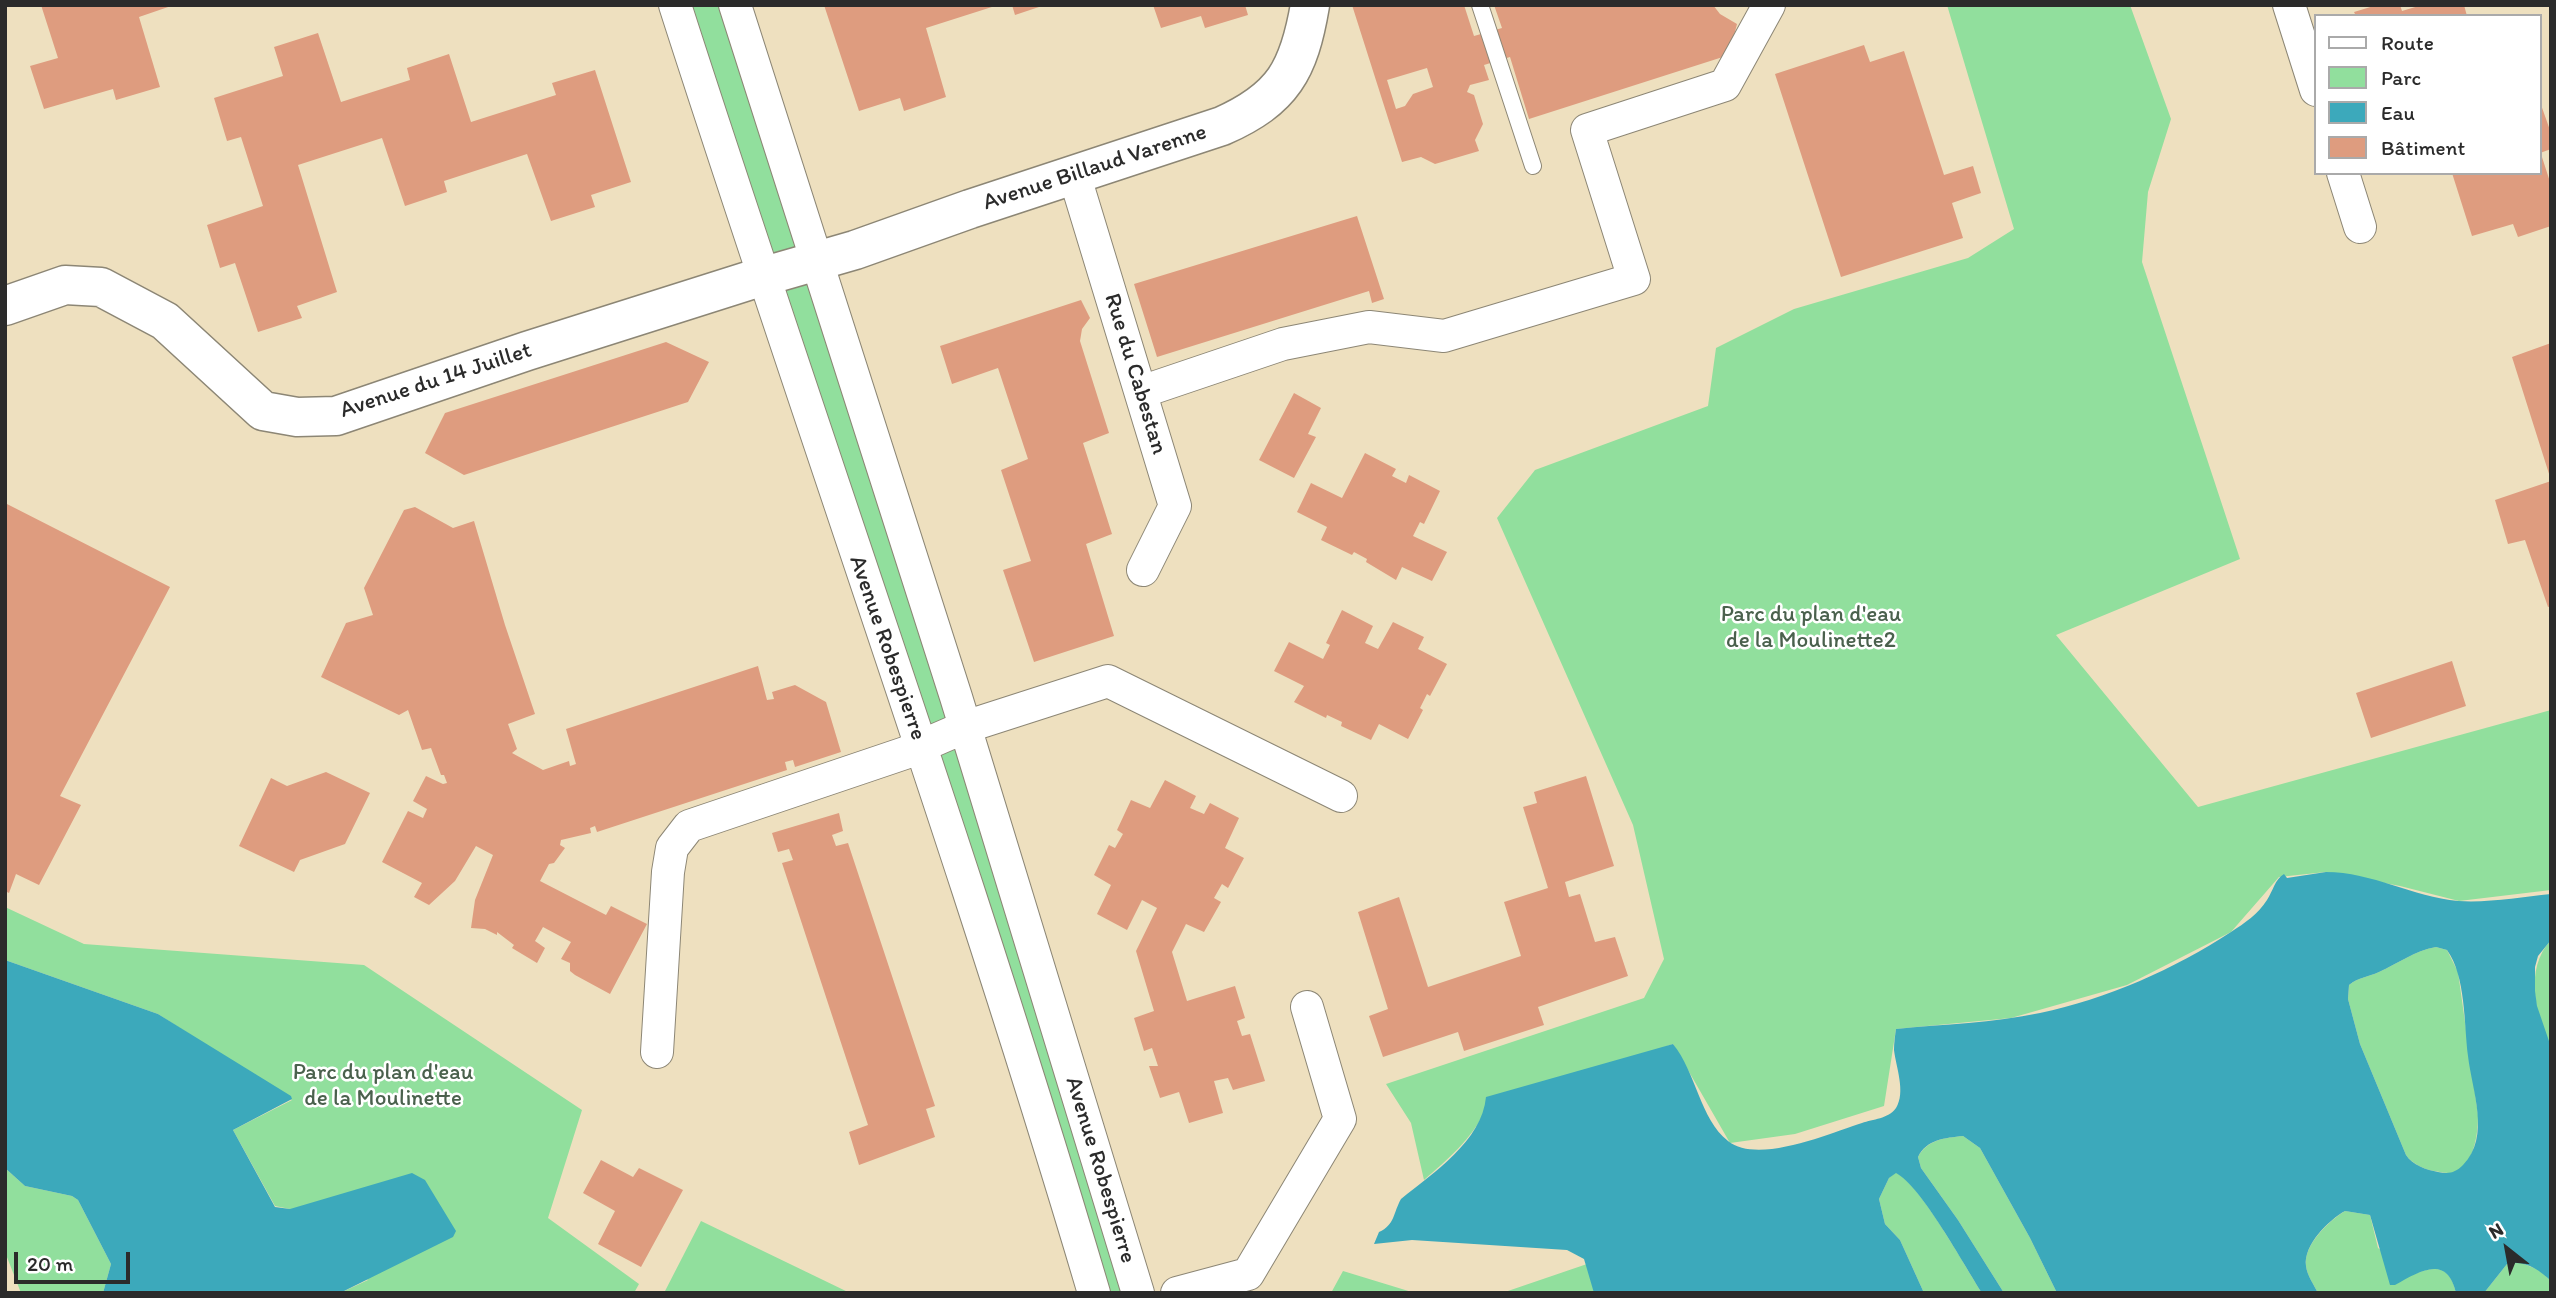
<!DOCTYPE html>
<html>
<head>
<meta charset="utf-8">
<style>
  body { margin:0 }
  #map { position:relative; width:2556px; height:1298px; overflow:hidden; background:#eee0bf; font-family:Itim,sans-serif }
  canvas { display:block }
  .frame { position:absolute; inset:0; border:7px solid #2b2b2b; pointer-events:none }
  .legend { position:absolute; left:2314px; top:14px; width:228px; height:161px; box-sizing:border-box; background:#fff; border:2px solid #aaa; margin:0; padding:9px 12px; list-style:none; font-size:21px; color:#2b2b2b }
  .legend li { display:flex; align-items:center; gap:14px; height:35px }
  .legend b { width:35px; border:2px solid #aaa }
  .north { position:absolute; left:2472px; top:1214px; width:70px; height:70px; -webkit-text-stroke:5px #fff; paint-order:stroke; rotate:329deg; font-size:19px; font-weight:700; line-height:28px; text-align:center; color:#2b2b2b }
  .north::after { content:''; display:block; margin:auto; width:24px; height:32px; background:#2b2b2b; clip-path:polygon(50% 0,100% 100%,50% 72%,0 100%) }
  .scale { position:absolute; left:14px; top:1252px; width:116px; height:32px; box-sizing:border-box; border:4px solid #2b2b2b; border-top:0; padding-left:9px; font-size:21px; line-height:24px; white-space:nowrap; color:#2b2b2b; -webkit-text-stroke:5px #fff; paint-order:stroke }
</style>
</head>
<body>
<div id="map">
<canvas width="2556" height="1298"></canvas>
<div class="frame"></div>
<ul class="legend">
<li><b style="height:9px;background:#fff"></b>Route</li>
<li><b style="height:19px;background:#91df9d"></b>Parc</li>
<li><b style="height:19px;background:#3ca9bb"></b>Eau</li>
<li><b style="height:19px;background:#de9c7f"></b>Bâtiment</li>
</ul>
<div class="north">N</div>
<div class="scale">20 m</div>
</div>
<script>
const ctx = document.querySelector('canvas').getContext('2d');
ctx.lineJoin = 'round';
function paint(path, color) {
  ctx.fillStyle = color;
  ctx.fill(path, 'evenodd');
}
function strokePath(path, color, width, dash) {
  ctx.strokeStyle = color;
  ctx.lineWidth = width;
  ctx.lineCap = dash ? 'butt' : 'round';
  ctx.setLineDash(dash || []);
  ctx.stroke(path);
}
function drawText(font, color, halo, rows, align = 'center') {
  ctx.font = font + ' Itim,sans-serif';
  ctx.lineWidth = 5;
  ctx.setLineDash([]);
  ctx.textBaseline = 'middle';
  ctx.strokeStyle = halo;
  ctx.fillStyle = color;
  for (const [text, x, y, turn = 0] of rows) {
    ctx.save();
    ctx.translate(x, y);
    ctx.rotate((+turn || 0) * Math.PI / 180);
    ctx.textAlign = isNaN(turn) ? turn : align;
    if (halo) ctx.strokeText(text, 0, 0);
    ctx.fillText(text, 0, 0);
    ctx.restore();
  }
}
paint(new Path2D(`
  M675 5H735L1138 1293H1094Z
  M1947 5H2130L2171 119 2148 192 2142 262 2240 559 2056 635 2198 807 2551 710V890L2459 901 2400 886 2326 872 2279 877 2231 932 2127 985 2011 1018 1896 1029 1884 1106 1795 1134 1730 1143 1673 1044 1485 1111C1471 1140 1448 1159 1424 1180L1411 1123 1386 1084 1644 998 1664 959 1633 825 1497 518 1535 470 1708 406 1716 348 1794 309 1968 258 2014 229Z
  M5 907 84 944 364 965 582 1110 548 1218 639 1284 634 1293H340L368 1280 290 1209 275 1206 233 1130 292 1100 158 1014 5 960Z
  M2551 940V1047C2535 1015 2524 969 2551 940Z
  M2436 947 2447 950 2458 972 2478 1115C2478 1133 2475 1161 2457 1171 2450 1175 2441 1172 2434 1171 2425 1170 2411 1163 2406 1155L2360 1044 2348 999 2349 985C2359 977 2368 977 2379 972 2399 963 2414 951 2436 947Z
  M1963 1136 1980 1148 2030 1238 2057 1293H2004L1958 1220 1921 1168 1918 1157C1928 1139 1945 1138 1963 1136Z
  M5 1168 25 1186 72 1196 78 1200 111 1264 103 1293H21L5 1252Z
  M1896 1172C1921 1186 1964 1265 1982 1293H1924L1900 1240 1885 1224 1879 1199 1889 1178Z
  M2345 1211 2370 1215 2378 1248 2414 1274C2437 1265 2450 1266 2456 1293H2318C2314 1285 2307 1275 2306 1266 2303 1245 2329 1221 2345 1211Z
  M701 1221 850 1293H664Z
  M2519 1262 2539 1270 2551 1281V1293H2484L2507 1264Z
  M1587 1264 1597 1293H1502Z
  M1343 1271 1415 1293H1331Z`), '#91df9d');
paint(new Path2D(`
  M2326 872C2372 872 2413 897 2458 901 2489 903 2521 897 2551 894V940L2538 956 2535 967V991L2537 1006 2551 1047V1281C2538 1269 2525 1260 2507 1264L2484 1293H2456C2447 1254 2420 1271 2395 1285H2390L2370 1215 2345 1211C2329 1220 2303 1245 2306 1266 2307 1275 2314 1285 2318 1293H2057L2030 1238 1980 1148 1963 1136C1945 1138 1927 1139 1918 1157L1921 1168 1958 1220 2004 1293H1982C1964 1265 1921 1186 1896 1173L1889 1178 1879 1199 1885 1224 1900 1240 1924 1293H1594L1584 1259 1567 1250 1412 1240 1374 1244 1379 1232C1395 1225 1393 1213 1401 1199 1433 1173 1482 1141 1486 1097L1673 1044C1696 1072 1700 1119 1728 1141 1758 1165 1830 1133 1862 1123 1873 1119 1888 1119 1896 1108 1906 1092 1896 1067 1894 1050 1894 1043 1895 1036 1896 1029 1944 1024 1993 1023 2040 1013 2106 999 2175 969 2231 932 2245 923 2258 914 2267 900 2273 891 2275 879 2284 874L2287 878ZM2436 947 2447 950C2466 976 2464 1025 2468 1056 2472 1091 2491 1136 2463 1165 2455 1173 2449 1174 2438 1172 2427 1170 2412 1165 2406 1155L2360 1044 2348 999 2349 985C2359 977 2368 977 2379 972 2399 963 2414 951 2436 947Z
  M5 960 158 1014 291 1096 292 1099 233 1130 275 1207 290 1209 412 1173 425 1180 456 1231 453 1237 340 1293H103L111 1264 78 1200 72 1196 25 1186 5 1168Z`), '#3ca9bb');
paint(new Path2D(`
  M41 5H174L139 17 160 87 116 100 113 89 44 109 30 66 58 58Z
  M824 5H995V6L926 28 946 97 904 111 900 98 859 111Z
  M1012 5H1041L1042 6 1015 15Z
  M1153 5H1245L1248 15 1205 28 1201 16 1161 28Z
  M1352 5H1464L1474 36 1502 28 1494 5H1713L1720 14 1737 24 1729 55 1529 119 1510 57 1484 65 1489 80 1470 85 1467 92 1474 95 1483 124 1475 140 1479 151 1435 164 1421 157 1402 162ZM1427 68 1433 87 1413 94 1405 106 1396 109 1387 80Z
  M2377 5H2400L2402 11 2422 5H2464L2467 16H2356L2354 12Z
  M318 33 341 102 410 80 407 68 449 54 471 122 556 95 552 83 595 70 631 182 591 195 595 207 551 221 527 154 444 181 447 192 405 206 382 138 298 165 337 292 297 306 302 318 258 332 235 263 220 268 207 225 263 206 241 137 227 141 214 98 283 76 274 47Z
  M1864 45 1870 62 1904 51 1944 175 1973 166 1981 193 1952 203 1963 238 1841 277 1775 74Z
  M2540 102 2551 133V149L2540 153Z
  M2541 154 2551 185V226L2518 237 2513 224 2472 236 2452 173H2540Z
  M1357 216 1384 299 1372 303 1369 291 1157 357 1134 284Z
  M1081 300 1090 318 1082 329 1080 341 1109 433 1083 443 1112 534 1086 544 1114 636 1034 662 1003 570 1031 561 1001 470 1028 459 998 368 952 384 940 346Z
  M666 342 709 362 688 402 464 475 425 453 445 413Z
  M2551 343V477H2550L2512 357Z
  M1294 393 1321 408 1308 434 1316 437 1294 478 1259 460Z
  M1365 453 1396 469 1392 476 1406 483 1409 475 1440 491 1424 524 1420 522 1413 536 1447 552 1432 581 1402 567 1396 580 1366 562 1367 559 1354 552 1352 555 1321 540 1327 527 1297 512 1311 483 1342 498Z
  M2551 481V606L2548 607 2525 540 2508 544 2495 500Z
  M5 503 170 587 60 796 81 805 39 885 16 874 9 893 5 891Z
  M415 507 453 528 474 521 505 625 535 714 508 724 517 749 512 753 543 770 569 761 570 766 576 764 566 729 758 666 767 700 774 699 772 692 795 685 826 702 841 752 795 767 793 760 785 762 787 770 597 832 595 826 590 828 591 833 561 840 560 845 565 848 554 863 549 864 540 881 606 915 611 906 647 924 610 994 575 975 570 971V963L561 959 571 942 543 927 535 941 545 948 537 963 512 948 514 945 497 932V935L485 929 471 928 475 900 493 855 476 846 455 881 429 905 414 897 422 883 382 862 408 811 423 818 427 809 413 801 426 776 443 784 447 783 444 775H441L431 748 422 750 408 710 399 715 321 677 346 623 373 615 364 588 404 510Z
  M1342 610 1373 626 1365 643 1378 649 1393 622 1424 637 1418 649 1447 664 1430 696 1427 694 1420 708 1423 710 1408 739 1379 724 1371 740 1341 726 1342 722 1327 715 1326 718 1294 702 1304 686 1274 671 1289 642 1323 659 1330 645 1326 643Z
  M2452 661 2466 706 2371 738 2356 693Z
  M326 772 370 793 345 844 300 860 294 872 239 846 271 778 287 786Z
  M1586 776 1614 866 1565 882 1569 897 1580 894 1595 942 1615 937 1628 976 1538 1007 1544 1025 1464 1051 1458 1032 1383 1057 1369 1016 1388 1009 1358 912 1399 897 1428 987 1521 956 1504 902 1548 888 1523 807 1537 803 1534 792Z
  M1165 780 1196 796 1190 808 1204 814 1210 803 1239 818 1225 848 1244 858 1228 888 1222 884 1214 898 1221 902 1204 932 1186 924 1172 952 1187 1001 1235 986 1245 1018 1237 1021 1242 1036 1250 1034 1265 1081 1233 1090 1228 1078 1214 1081 1223 1113 1189 1123 1179 1092 1160 1098 1149 1066H1158L1152 1048 1144 1051 1134 1018 1154 1011 1136 951 1157 908 1142 900 1127 930 1097 914 1111 885 1094 875 1109 845 1115 848 1123 834 1117 830 1131 800 1150 808Z
  M839 813 843 831 832 835 836 846 848 843 935 1106 926 1109 935 1137 859 1165 849 1132 868 1125 782 863 793 860 789 849 778 852 772 833Z
  M601 1160 633 1177 639 1168 683 1190 641 1267 598 1244 615 1211 583 1193Z`), '#de9c7f');
const lane = new Path2D(`
  M1480 5 1533 166`);
const street = new Path2D(`
  M675 5C813 435 966 860 1094 1293
  M735 5 956 697 1138 1293
  M2289 5 2316 90
  M2343 173 2360 227
  M1074 174 1175 506 1143 570
  M1141 392 1283 344 1369 327 1444 336 1634 279 1587 130 1725 85 1769 5
  M657 1052 668 872 672 848 689 826 905 753 965 727 1108 681 1341 796
  M1177 1293 1248 1274 1340 1119 1307 1007`);
const secondary = new Path2D(`
  M5 306 65 285 101 287 165 321 263 411 297 417 336 416 527 351 751 280 855 250 970 209 1222 126C1283 99 1299 70 1310 5`);
strokePath(lane, '#8c8675', 18);
strokePath(street, '#8c8675', 34);
strokePath(secondary, '#8c8675', 41);
strokePath(lane, '#fff', 16);
strokePath(street, '#fff', 32);
strokePath(secondary, '#fff', 38);
drawText('23px', '#2b2b2b', '#fff', [
  ["Avenue Billaud Varenne",1095,168,-18],
  ["Rue du Cabestan",1135,374,73],
  ["Avenue du 14 Juillet",436,381,-18],
  ["Avenue Robespierre",887,648,71],
  ["Avenue Robespierre",1100,1170,73]
]);
drawText('23px', '#4a614d', '#fff', [
  ["Parc du plan d'eau",1811,615],
  ["de la Moulinette2",1811,641],
  ["Parc du plan d'eau",383,1073],
  ["de la Moulinette",383,1099]
]);
</script>
</body>
</html>
